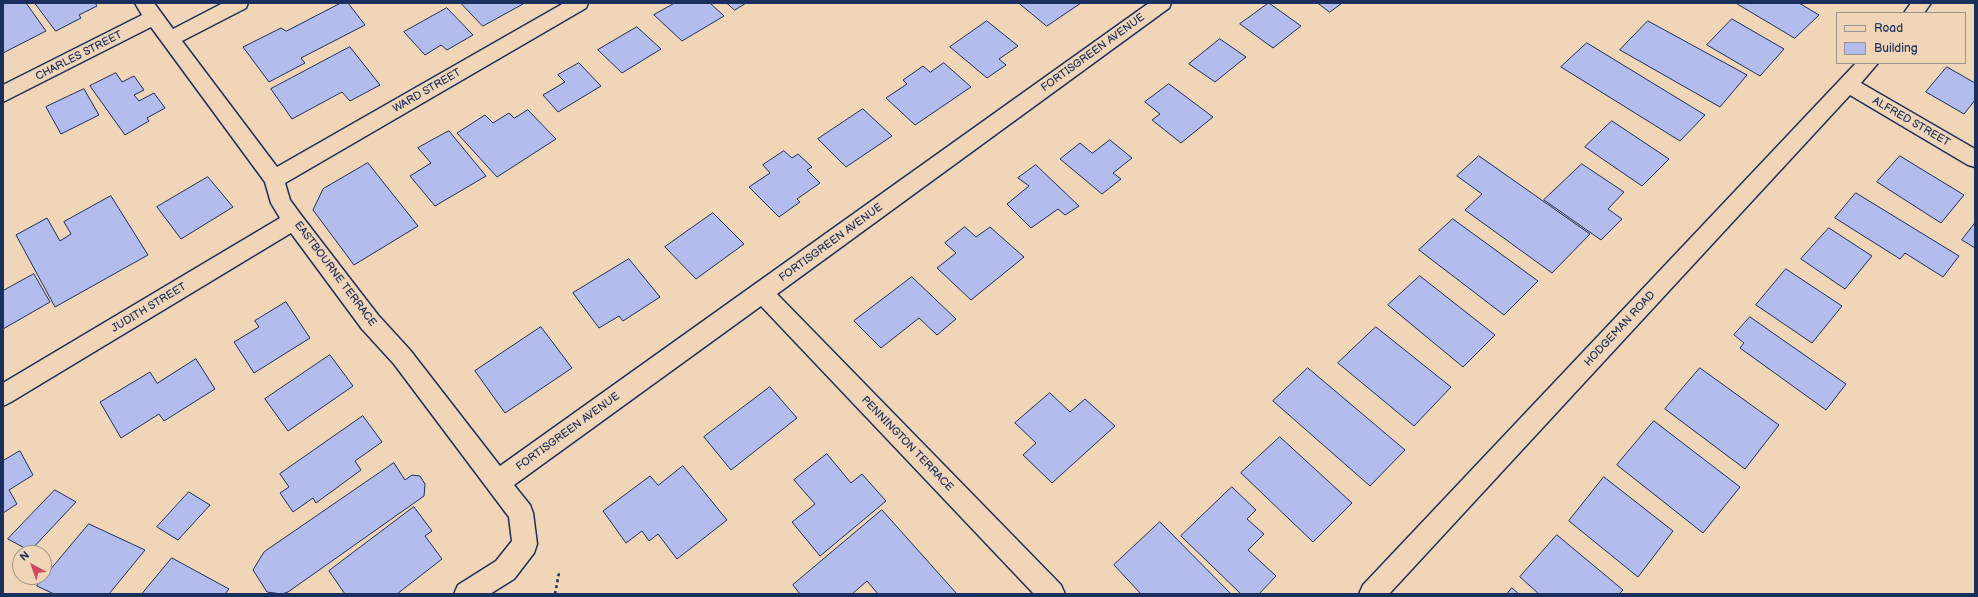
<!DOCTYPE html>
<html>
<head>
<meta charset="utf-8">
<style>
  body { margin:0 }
  #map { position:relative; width:1978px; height:597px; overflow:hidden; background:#f0d5b7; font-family:"Balsamiq Sans",sans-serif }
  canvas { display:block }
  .frame { position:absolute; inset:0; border:4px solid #1b2f5e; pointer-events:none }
  .legend { position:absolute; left:1836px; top:12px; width:130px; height:52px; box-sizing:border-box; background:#f0d5b7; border:1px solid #9b9393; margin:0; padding:5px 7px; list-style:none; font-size:12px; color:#1b2f5e }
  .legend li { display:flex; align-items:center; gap:8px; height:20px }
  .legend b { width:20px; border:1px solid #9b9393 }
  .north { position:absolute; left:12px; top:545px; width:40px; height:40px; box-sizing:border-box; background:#f0d5b7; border:1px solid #9b9393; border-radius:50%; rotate:320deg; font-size:11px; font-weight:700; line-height:16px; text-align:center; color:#1b2f5e }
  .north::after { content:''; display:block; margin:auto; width:14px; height:18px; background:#d1495b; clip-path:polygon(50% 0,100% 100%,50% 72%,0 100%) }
</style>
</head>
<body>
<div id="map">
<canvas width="1978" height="597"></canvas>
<div class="frame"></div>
<ul class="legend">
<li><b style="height:5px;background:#f0d5b7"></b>Road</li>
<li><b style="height:11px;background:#b2bced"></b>Building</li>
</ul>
<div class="north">N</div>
</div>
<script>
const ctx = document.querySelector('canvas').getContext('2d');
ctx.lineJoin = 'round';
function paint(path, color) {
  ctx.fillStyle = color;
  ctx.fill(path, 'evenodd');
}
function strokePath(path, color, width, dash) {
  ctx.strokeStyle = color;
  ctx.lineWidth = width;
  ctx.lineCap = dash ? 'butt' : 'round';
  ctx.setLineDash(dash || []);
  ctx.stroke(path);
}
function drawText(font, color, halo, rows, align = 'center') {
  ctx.font = font + ' "Balsamiq Sans",sans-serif';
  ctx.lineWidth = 3.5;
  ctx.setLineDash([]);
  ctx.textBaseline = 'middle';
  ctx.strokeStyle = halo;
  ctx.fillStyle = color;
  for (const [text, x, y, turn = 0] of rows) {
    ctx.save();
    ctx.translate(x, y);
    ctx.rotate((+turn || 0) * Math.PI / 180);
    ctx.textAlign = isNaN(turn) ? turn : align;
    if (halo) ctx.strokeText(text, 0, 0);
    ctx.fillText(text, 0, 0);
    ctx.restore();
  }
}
const building = new Path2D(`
  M6 3H26L46 31 3 53V5Z
  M35 3H95L97 6 79 15 81 18 56 31Z
  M341 3H348L365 25 301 58 305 63 269 82 243 47 281 28 286 31Z
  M461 3H523V4L483 26Z
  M675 3H710L724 16 682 41 654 15Z
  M727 3H746L735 10Z
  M1019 3H1081L1047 26Z
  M1269 3 1301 26 1273 48 1240 24Z
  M1318 3H1342L1330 12Z
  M1736 3H1799L1819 15 1795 38Z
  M447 8 473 35 447 50 441 45 425 55 404 32Z
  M1732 19 1784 49 1760 76 1707 45Z
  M987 21 1018 46 999 59 1006 65 987 78 950 47Z
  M1648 21 1747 75 1720 107 1620 50Z
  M637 27 661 49 622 73 598 50Z
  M1220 39 1246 57 1215 82 1189 64Z
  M1587 43 1705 115 1680 141 1561 67Z
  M350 47 380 85 350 101 342 92 292 119 271 89Z
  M579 63 601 86 558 112 543 95 565 82 558 75Z
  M944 63 971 87 915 125 886 98 907 84 903 80 923 66 930 72Z
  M1947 67 1975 83V100L1964 114 1926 92Z
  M116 73 122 82 134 76 144 90 134 95 139 101 154 93 165 108 147 118 149 121 125 135 90 86Z
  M1169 84 1213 117 1181 143 1152 120 1160 114 1145 102Z
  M84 89 99 115 61 134 46 107Z
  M863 109 892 136 846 167 818 139Z
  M528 110 556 139 497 177 457 133 485 115 493 123 509 113 514 118Z
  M1612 121 1669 159 1642 186 1585 147Z
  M449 131 486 176 435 206 410 176 431 163 418 148Z
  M1110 140 1132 158 1113 173 1121 179 1102 194 1060 159 1080 143 1092 153Z
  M784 151 792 158 798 154 812 167 807 170 820 183 797 199 800 202 779 217 749 187 770 173 763 165Z
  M1479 156 1590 234 1552 273 1465 210 1482 194 1457 176Z
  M1900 156 1964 195 1941 223 1877 182Z
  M368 163 418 226 354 265 313 210 323 189Z
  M1582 164 1624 192 1608 209 1622 219 1601 240 1544 200Z
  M1036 165 1079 206 1065 215 1058 209 1031 228 1007 204 1029 186 1018 178Z
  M208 177 233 207 181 239 157 207Z
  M1856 193 1959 256 1943 277 1905 253 1900 259 1835 218Z
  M111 196 148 255 55 307 16 235 47 218 60 241 71 234 64 222Z
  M713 213 744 244 696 279 665 247Z
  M1453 219 1538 281 1504 315 1419 250Z
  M1975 223V248L1962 240Z
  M965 227 976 237 990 227 1024 257 971 300 937 268 956 253 945 243Z
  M1829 228 1872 256 1845 289 1801 259Z
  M629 259 660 297 623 321 619 316 599 328 573 293Z
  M1786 269 1842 306 1812 343 1756 305Z
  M34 274 50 302 3 329V291Z
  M1420 276 1495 335 1463 367 1388 305Z
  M912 277 956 319 937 335 919 318 881 348 854 321Z
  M286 302 310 338 254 373 234 342 259 327 255 321Z
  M1750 317 1846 384 1826 410 1740 348 1744 343 1734 335Z
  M541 327 572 368 505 413 475 371Z
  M1376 327 1451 387 1414 426 1338 363Z
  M330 355 353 386 288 431 265 399Z
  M196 359 215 389 164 421 159 414 121 438 100 402 150 372 157 383Z
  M1308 368 1405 450 1370 486 1273 401Z
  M1700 368 1779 425 1745 469 1665 409Z
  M770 387 797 418 731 470 704 437Z
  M1050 393 1070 412 1085 399 1115 426 1052 483 1023 455 1036 443 1015 423Z
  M363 416 382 442 355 461 361 470 316 503 313 498 293 512 280 493 289 487 280 474Z
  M1654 421 1740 487 1703 533 1617 465Z
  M1280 437 1352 503 1313 542 1241 473Z
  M20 451 33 475 9 490 17 504 3 513V461Z
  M827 454 851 483 862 474 886 501 820 556 792 522 815 504 794 480Z
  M394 463 405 480 412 475 420 476 425 484 424 496 288 592 282 594 267 592 253 570 264 552Z
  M683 466 727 520 677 559 658 534 649 541 642 531 626 543 603 511 650 476 658 485Z
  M1604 477 1673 531 1638 577 1569 521Z
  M1232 487 1256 510 1247 519 1264 534 1248 550 1276 576 1259 594H1241L1181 536Z
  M55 490 76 502 30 551 8 539Z
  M189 492 210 505 178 540 157 527Z
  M414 507 432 531 425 536 442 559 397 594H345L329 571Z
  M882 510 957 594H878L867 581 852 594H800L793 585Z
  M1160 522 1231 594H1141L1114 565Z
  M89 524 145 550 109 594H54L37 586Z
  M1557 535 1623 590 1619 594H1539L1520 577Z
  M172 558 229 589 225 594H142Z
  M1512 588 1519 594H1507Z`);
paint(building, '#b2bced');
strokePath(building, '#1b2f5e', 1);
const street = new Path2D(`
  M135 3H154L173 29 223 3H248L246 8 182 41 277 167 564 3H588L586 8 285 183 290 200 301 215 378 315 410 350 500 466 1149 3H1171L1169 8 777 294 1061 585 1065 594H1034L761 306 514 485 530 505 533 513 537 544 534 553 514 579 490 594H454L458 585 496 561 512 541 509 517 394 364 362 329 291 233 11 402 3 406V383L280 218 271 203 265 182 151 27 3 102V85L142 15Z
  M1911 3H1931L1924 13H1904Z
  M1856 63H1878L1861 83 1975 149V167L1968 165 1850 95 1389 594H1359L1363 585Z`);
strokePath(street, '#1b2f5e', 3);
strokePath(new Path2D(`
  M555 594 559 573`), '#1b2f5e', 2.5, [3, 3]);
paint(street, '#f0d5b7');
drawText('11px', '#1b2f5e', '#f0d5b7', [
  ["FORTISGREEN AVENUE",1093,53,-36],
  ["CHARLES STREET",79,56,-27],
  ["WARD STREET",427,91,-30],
  ["ALFRED STREET",1911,122,30],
  ["FORTISGREEN AVENUE",831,243,-36],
  ["EASTBOURNE TERRACE",335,274,53],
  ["JUDITH STREET",149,308,-31],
  ["HODGEMAN ROAD",1620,329,-47],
  ["FORTISGREEN AVENUE",568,432,-36],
  ["PENNINGTON TERRACE",907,444,46]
]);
</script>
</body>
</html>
